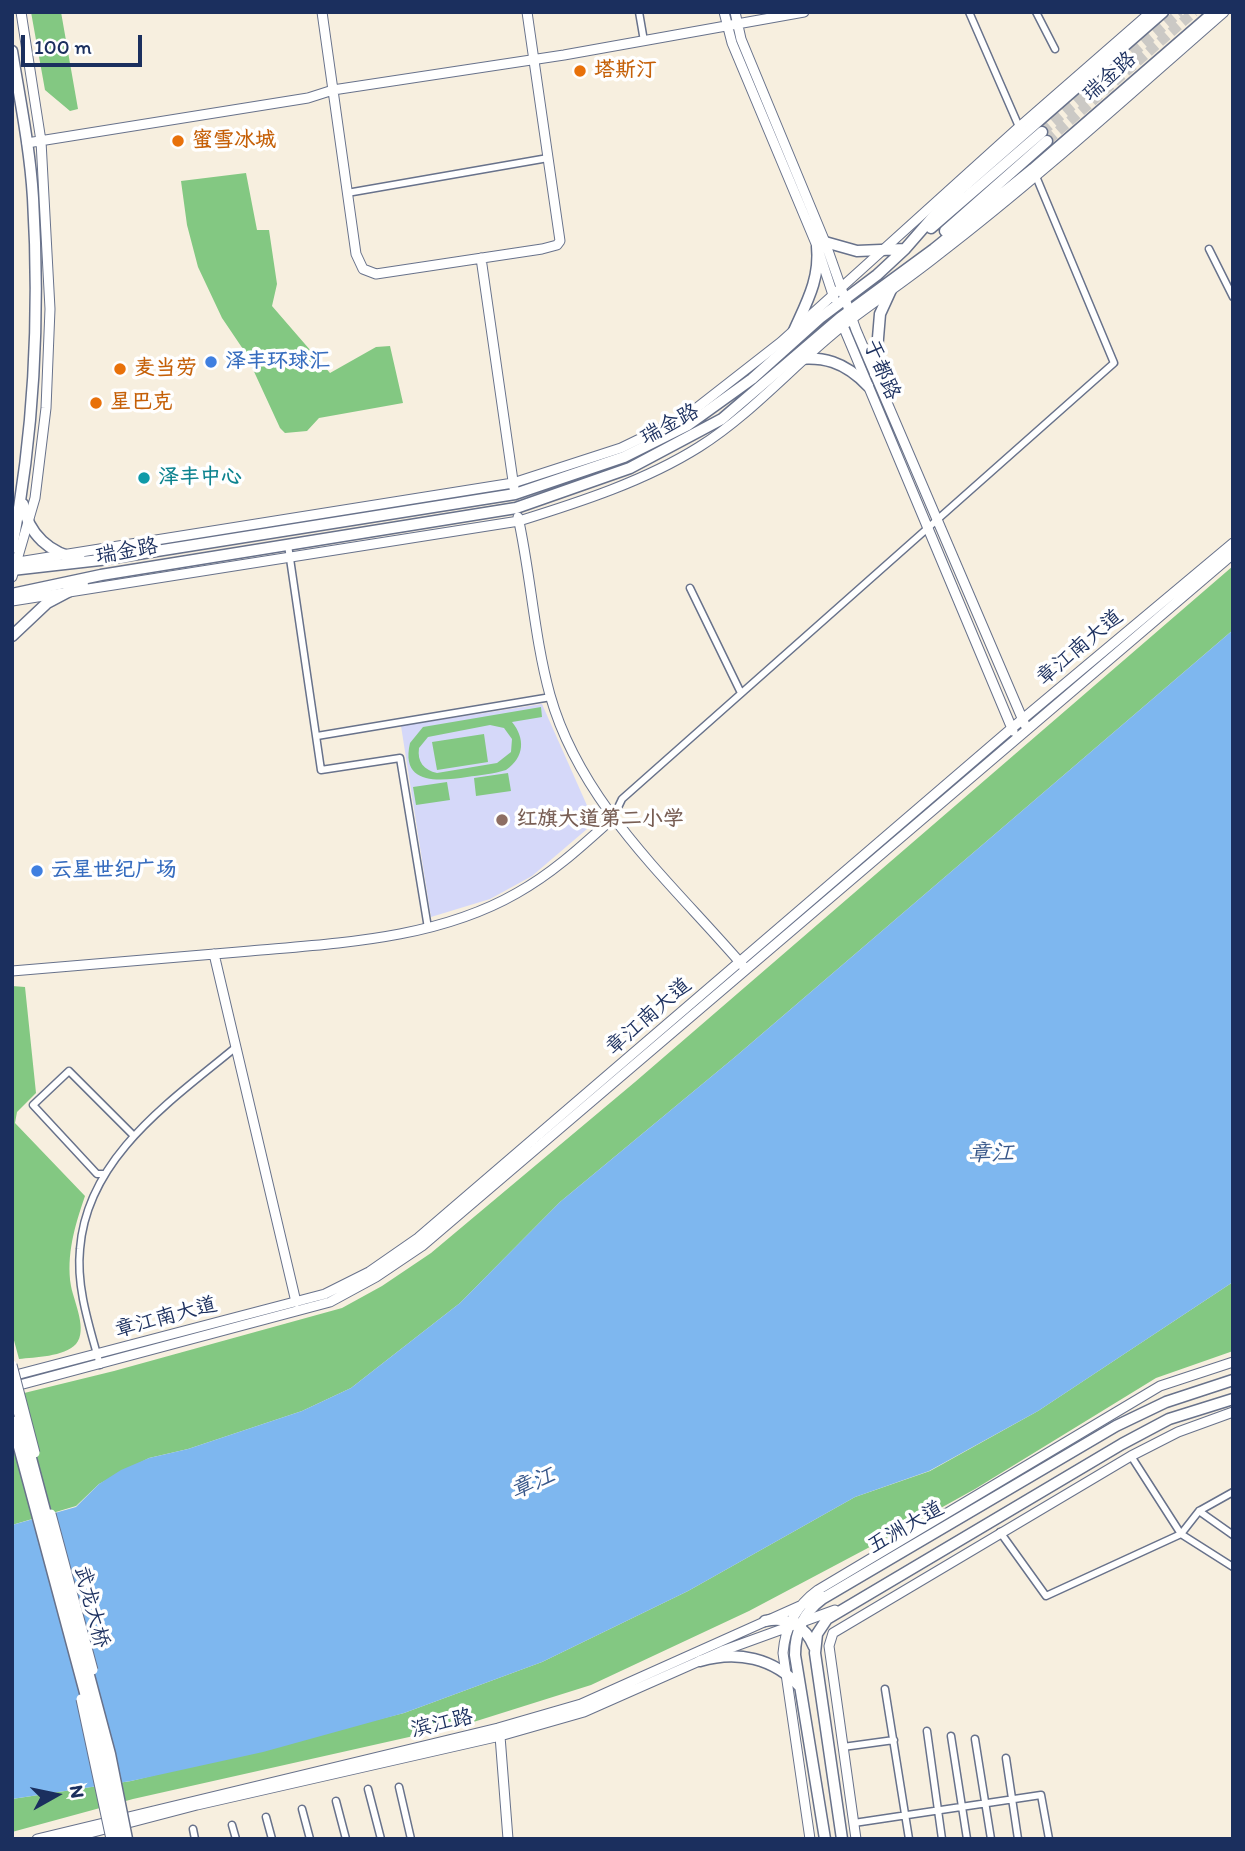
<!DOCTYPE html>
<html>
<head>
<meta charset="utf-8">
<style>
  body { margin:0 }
  #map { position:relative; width:1245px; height:1851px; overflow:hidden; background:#f7efdf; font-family:Itim,sans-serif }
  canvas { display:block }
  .frame { position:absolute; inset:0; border:14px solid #1b2f5e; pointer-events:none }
  .north { position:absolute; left:21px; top:1760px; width:70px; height:70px; -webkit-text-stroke:5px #fff; paint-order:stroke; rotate:81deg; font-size:19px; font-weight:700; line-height:28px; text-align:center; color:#1b2f5e }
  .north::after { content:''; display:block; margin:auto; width:24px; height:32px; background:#1b2f5e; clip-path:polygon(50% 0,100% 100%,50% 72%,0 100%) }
  .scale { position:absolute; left:21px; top:35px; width:121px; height:32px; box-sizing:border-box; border:4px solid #1b2f5e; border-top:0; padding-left:9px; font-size:21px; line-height:24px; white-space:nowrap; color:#1b2f5e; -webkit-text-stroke:5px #fff; paint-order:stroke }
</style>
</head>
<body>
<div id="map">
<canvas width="1245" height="1851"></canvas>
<div class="frame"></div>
<div class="north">N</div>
<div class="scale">100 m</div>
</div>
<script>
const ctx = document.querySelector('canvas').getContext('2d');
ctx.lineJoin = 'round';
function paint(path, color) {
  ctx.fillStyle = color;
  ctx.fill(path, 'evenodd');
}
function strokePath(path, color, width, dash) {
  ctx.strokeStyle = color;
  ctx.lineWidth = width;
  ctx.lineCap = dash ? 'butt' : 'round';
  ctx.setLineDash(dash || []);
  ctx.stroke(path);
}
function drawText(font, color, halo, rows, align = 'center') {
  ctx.font = font + ' Itim,"LXGW WenKai TC",sans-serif';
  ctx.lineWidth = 7;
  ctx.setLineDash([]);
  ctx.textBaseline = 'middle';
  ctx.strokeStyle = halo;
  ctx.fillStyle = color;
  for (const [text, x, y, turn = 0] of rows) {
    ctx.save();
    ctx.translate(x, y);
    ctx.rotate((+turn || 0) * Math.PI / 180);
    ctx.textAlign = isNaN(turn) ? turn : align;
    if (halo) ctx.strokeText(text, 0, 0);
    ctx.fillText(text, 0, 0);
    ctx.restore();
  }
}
paint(new Path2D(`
  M542 704 589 810 587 829 532 876 490 899 431 917 401 726Z`), '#d5d8f9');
paint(new Path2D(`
  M31 12H61L78 109 70 111 45 90Z
  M246 173 257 230H269L277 284 272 306 330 373 376 347 390 346 403 403 319 418 307 431 285 433 280 428 245 352 222 318 198 267 187 225 181 181Z
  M1233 566V630L735 1057 560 1202 460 1303 351 1388 302 1411 188 1449 149 1458 99 1484 76 1506 12 1525V1396L114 1371 342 1308 382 1286 431 1253 635 1082Z
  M541 707 542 717 512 722C525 738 525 757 506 770 494 774 480 775 467 777 440 781 400 786 410 743L423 727ZM490 725 504 728 512 739 511 752 497 763 437 773C424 770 417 762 419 748L428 737Z
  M484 734 488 762 437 770 432 742Z
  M508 773 511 791 476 796 474 778Z
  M447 782 450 800 416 805 413 787Z
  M12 986 25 987 36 1093 17 1112 15 1123 85 1196C75 1225 66 1255 71 1286 74 1302 88 1330 76 1344 64 1357 35 1357 19 1359L12 1333Z
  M1233 1282V1351L1156 1378 975 1489 883 1540 749 1611 591 1685 467 1724 133 1799 12 1832V1799L131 1781 404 1713 542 1662 688 1591 855 1497 930 1471 1038 1411Z`), '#83c882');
paint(new Path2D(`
  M1233 630V1282L1038 1411 929 1471 855 1497 688 1591 542 1662 404 1713 263 1752 131 1781 12 1799V1525L76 1507 99 1484 121 1470 149 1458 188 1449 302 1411 351 1388 460 1303 560 1202 735 1057Z`), '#7eb7ef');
strokePath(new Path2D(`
  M1042 132 1180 12
  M1047 141 1194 12`), '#cbc9c5', 10, [10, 5]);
const street = new Path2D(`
  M639 12 644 41
  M969 12 1020 129
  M1036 12 1055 49
  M347 193 548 158
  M1209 249 1233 297
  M288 545 321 770 400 758 428 928
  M690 588 741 693
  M317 736 551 697
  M613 818 622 799 1114 363 1035 174
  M105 1174H97L33 1105 69 1071 134 1136
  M100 1365C90 1328 76 1288 80 1249 87 1157 171 1101 236 1047
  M1131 1456 1181 1534 1233 1567
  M1199 1511 1233 1535
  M1000 1532 1046 1596 1181 1534 1199 1511 1233 1492
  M885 1689 909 1839
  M927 1731 942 1839
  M951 1736 967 1839
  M975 1739 991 1839
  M843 1747 894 1740
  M1006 1758 1018 1839
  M399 1787 411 1839
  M368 1789 381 1839
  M336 1801 346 1839
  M302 1809 310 1839
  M266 1817 272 1839
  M854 1823 1041 1795 1049 1839
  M232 1825 236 1839
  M193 1829 195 1839`);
const secondary = new Path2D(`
  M322 12 356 254 363 269 376 274 542 249 557 245 560 241 527 12
  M724 12 732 43 817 246 834 298
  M735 12 741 39 825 242 856 330 1025 725
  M27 143 308 98 333 90 564 55 804 12
  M481 258 514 488
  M841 321 1013 731
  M518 517C531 576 534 637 550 695 581 805 672 883 744 967
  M12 563 513 483 621 448 685 417 781 342 1019 127 1151 12
  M12 577 35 498 46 408 50 309 41 141 21 12
  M12 601 519 521C580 502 645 481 699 447 753 413 795 363 845 324 875 301 908 279 938 255 1037 179 1130 94 1224 12
  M214 954 296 1302
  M12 971C92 964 171 958 250 951 340 943 437 939 517 893 553 873 583 845 613 818
  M12 1376 325 1294 369 1272 418 1238 1012 728 1233 543
  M12 1387 330 1302 376 1277 422 1246 1233 554
  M500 1736 508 1839
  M37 1839 498 1728 581 1704 822 1596
  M67 1839 197 1805 500 1736 584 1712 722 1651 835 1610
  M810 1839 783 1653C785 1627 796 1606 818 1590L1160 1386 1233 1362
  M856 1839 829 1646 833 1633 1131 1456 1178 1432 1233 1412`);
const primary = new Path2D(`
  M12 51C20 100 30 149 33 198 40 315 34 433 12 548
  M931 228 1042 132
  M945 231 1047 141
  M825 242 857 251 905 249
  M788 345C801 311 821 284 817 246
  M791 360C823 355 845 362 868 386
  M875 374 880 314 896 279
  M23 504C28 534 50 554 80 559
  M12 570 100 560 515 494 624 457 688 425 752 379 820 318 877 275 905 249 946 202 1163 12
  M12 594 101 575 516 508 630 468 722 419 840 318 934 249 1033 169 1214 12
  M12 636 47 603 83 584
  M765 1621C787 1616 806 1626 814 1647
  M700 1661C737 1650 774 1658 800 1687
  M825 1839 795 1655C795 1632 803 1613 822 1599L1116 1426 1166 1402 1233 1380
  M842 1839 815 1653 817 1634 827 1619 1122 1444 1169 1419 1233 1399`);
strokePath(street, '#68728b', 9);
strokePath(secondary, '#68728b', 11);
strokePath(primary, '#68728b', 13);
strokePath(street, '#fff', 6);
strokePath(secondary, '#fff', 9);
strokePath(primary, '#fff', 10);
const secondaryBridge = new Path2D(`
  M12 1365 35 1453
  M51 1514 93 1670
  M81 1699 111 1839`);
const primaryBridge = new Path2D(`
  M12 1387 110 1754 127 1839
  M12 1421 102 1756 117 1839`);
strokePath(secondaryBridge, '#68728b', 11, []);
strokePath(primaryBridge, '#68728b', 13, []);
strokePath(secondaryBridge, '#fff', 9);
strokePath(primaryBridge, '#fff', 10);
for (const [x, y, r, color] of [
  [580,71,7,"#e8710a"],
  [178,141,7,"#e8710a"],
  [211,362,7,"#3f7fe0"],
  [120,369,7,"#e8710a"],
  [96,403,7,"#e8710a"],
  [144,478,7,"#0f9aa8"],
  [502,820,7,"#8d6e63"],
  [37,871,7,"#3f7fe0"]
]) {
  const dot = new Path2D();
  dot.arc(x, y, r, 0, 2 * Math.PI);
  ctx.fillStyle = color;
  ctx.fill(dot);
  strokePath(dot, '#fff', 2.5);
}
drawText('bold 21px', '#c56008', '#fff', [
  ["塔斯汀",594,71],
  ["蜜雪冰城",192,141],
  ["麦当劳",134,369],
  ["星巴克",110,403]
], 'left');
drawText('21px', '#1b2f5e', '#fff', [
  ["瑞金路",1110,77,-41],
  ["于都路",881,370,67],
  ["瑞金路",670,425,-28],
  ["瑞金路",127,552,-10],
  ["章江南大道",1080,648,-40],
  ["章江南大道",649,1017,-41],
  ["章江南大道",166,1318,-15],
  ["五洲大道",906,1528,-30],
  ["武龙大桥",91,1607,75],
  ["滨江路",442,1724,-13]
]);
drawText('bold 21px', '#366cbe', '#fff', [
  ["泽丰环球汇",225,362],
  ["云星世纪广场",51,871]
], 'left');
drawText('bold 21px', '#0d838f', '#fff', [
  ["泽丰中心",158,478]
], 'left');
drawText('bold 21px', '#785e54', '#fff', [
  ["红旗大道第二小学",516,820]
], 'left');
drawText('italic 23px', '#39588a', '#fff', [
  ["章江",991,1154],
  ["章江",533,1484,-23]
]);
</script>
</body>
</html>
